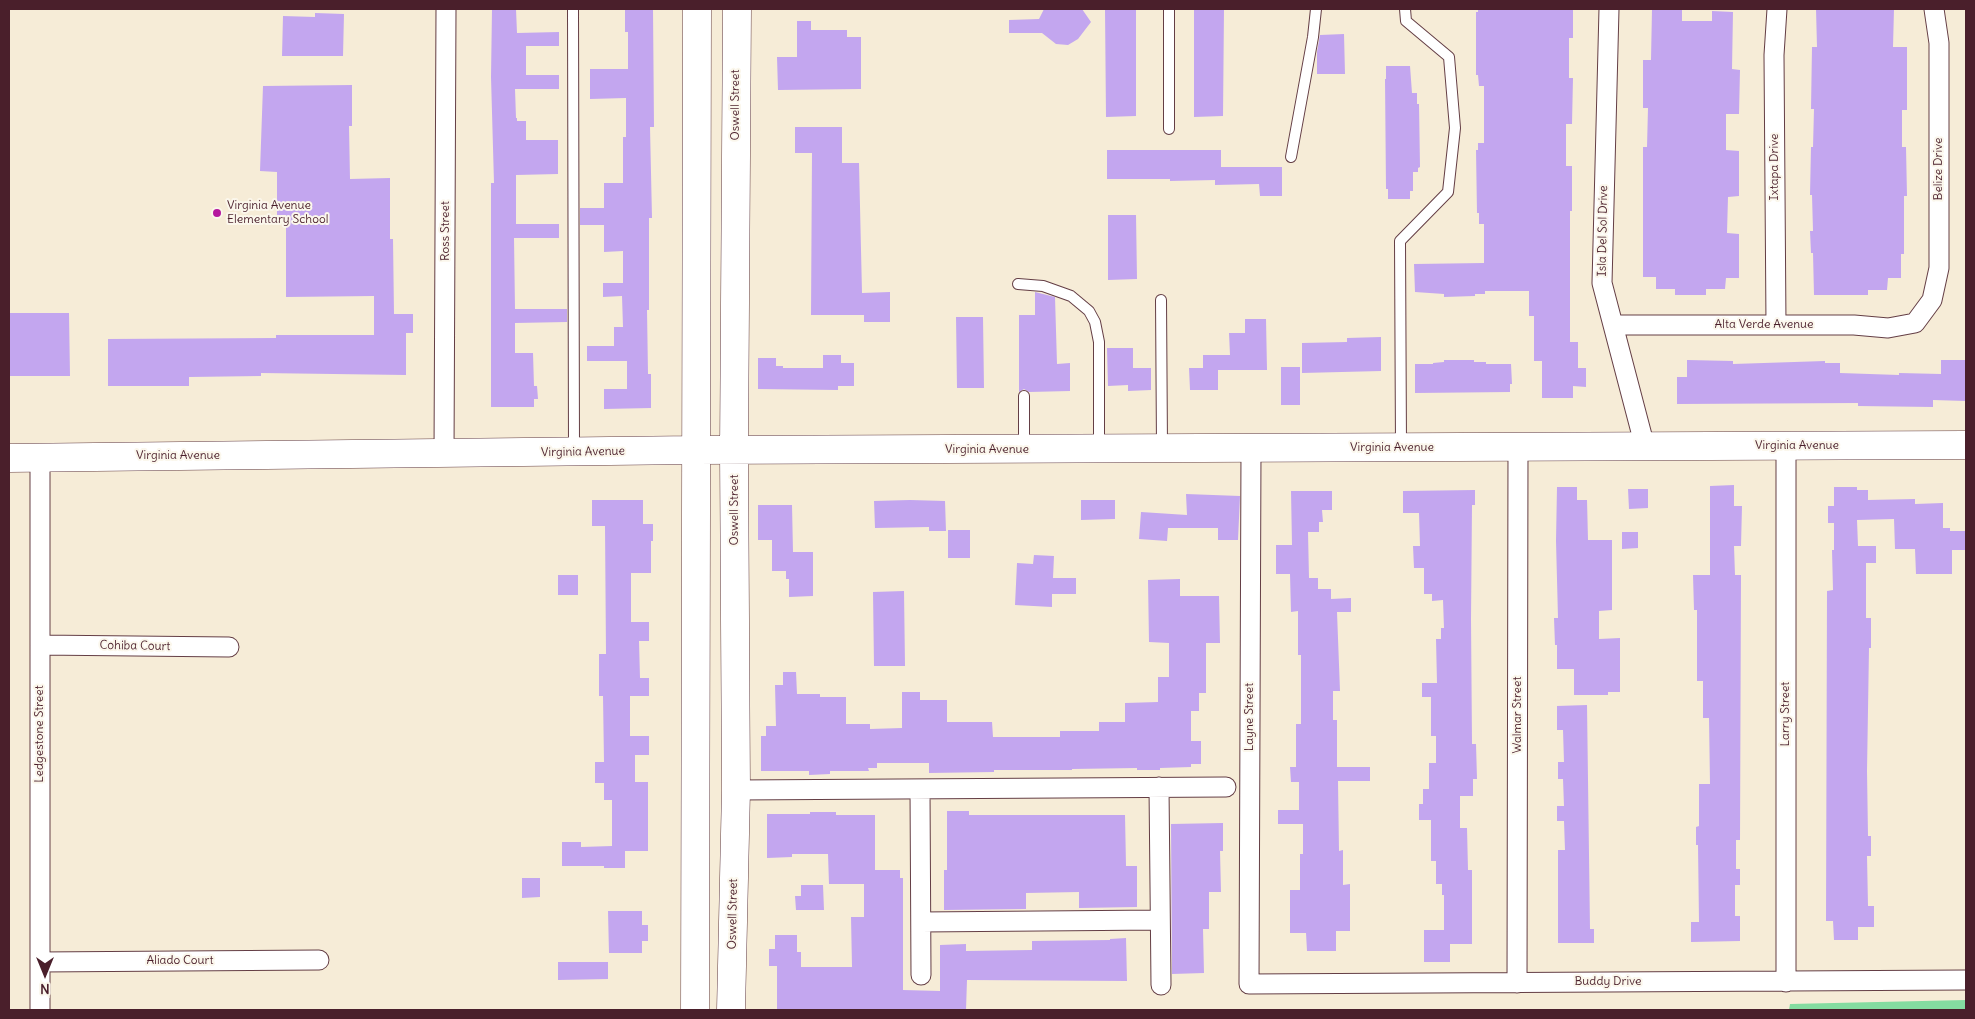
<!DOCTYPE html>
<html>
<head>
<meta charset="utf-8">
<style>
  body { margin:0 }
  #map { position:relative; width:1975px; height:1019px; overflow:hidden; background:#f6ecd7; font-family:Delius,sans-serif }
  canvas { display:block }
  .frame { position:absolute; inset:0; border:10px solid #4a1f2b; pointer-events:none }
  .north { position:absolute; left:20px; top:949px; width:50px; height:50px; -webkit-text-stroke:4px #fbf7ec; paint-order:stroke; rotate:180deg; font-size:14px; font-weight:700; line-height:20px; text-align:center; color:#4a1f2b }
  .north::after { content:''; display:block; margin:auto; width:18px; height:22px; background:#4a1f2b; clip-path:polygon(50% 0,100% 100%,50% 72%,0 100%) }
</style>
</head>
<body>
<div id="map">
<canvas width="1975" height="1019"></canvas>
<div class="frame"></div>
<div class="north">N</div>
</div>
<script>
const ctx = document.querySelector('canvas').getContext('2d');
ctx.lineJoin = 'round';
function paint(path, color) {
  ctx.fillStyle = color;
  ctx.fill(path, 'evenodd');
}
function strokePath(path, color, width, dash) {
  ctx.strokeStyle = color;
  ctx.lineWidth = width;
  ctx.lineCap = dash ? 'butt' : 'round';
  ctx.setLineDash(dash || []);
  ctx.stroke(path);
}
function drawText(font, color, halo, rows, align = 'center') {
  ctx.font = font + ' Delius,sans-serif';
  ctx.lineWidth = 4;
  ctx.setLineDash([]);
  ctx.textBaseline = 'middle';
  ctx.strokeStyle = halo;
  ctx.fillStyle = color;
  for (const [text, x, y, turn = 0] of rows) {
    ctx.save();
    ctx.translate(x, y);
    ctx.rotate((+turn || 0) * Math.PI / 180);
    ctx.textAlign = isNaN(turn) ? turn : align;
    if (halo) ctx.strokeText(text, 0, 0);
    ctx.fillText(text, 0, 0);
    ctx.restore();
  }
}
paint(new Path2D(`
  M1966 1000V1010H1789L1790 1004Z`), '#84dca0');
paint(new Path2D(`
  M492 9H516L517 33 559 32V46H526V75H559V89H515L516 118H517V121H526V140H558V174L516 175V224H559V238H514L515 309H567V322L515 323V353H533L534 386H537L538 399H534V407H491V183H494L491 77Z
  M625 9H653L654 127H650L652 218H649V310H647L648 374H651V408L604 409V389H627V361H587V346H614V327H623L622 296 603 297V283H623V251L604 252V225H580V208H604V183H623V137H626V98L590 99V69H628V32H625Z
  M1044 9H1082L1091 22 1078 39 1068 45 1056 44 1042 33H1009V20L1039 19Z
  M1105 9H1136V116L1106 117Z
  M1194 9H1224L1223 116 1194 117Z
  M1478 9H1573V38H1569V78H1573L1572 124H1566V166H1572V211H1570V342H1578V368H1586V387L1573 386V398H1542V361H1534V316H1529V291H1485V294H1475V296L1444 297V294L1415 292 1414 264 1484 263V224H1479V213H1477L1476 150H1478V143H1484V86H1479L1478 75H1476V12H1478Z
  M1652 9H1682V21H1712V11L1733 12 1732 69 1740 70 1739 114H1726V150L1739 151V196L1728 197 1727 233 1739 234V278H1726L1725 289H1706V295H1675V289H1656V277H1643V147H1647L1648 108H1643V60H1651Z
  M1816 9H1894L1893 47H1907V110H1902V147H1906L1907 196H1904V254H1901V278H1888L1887 290H1868V295H1814L1813 253H1811L1810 231H1813L1812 195H1810L1811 147H1813L1814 109H1811L1812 47H1817Z
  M315 13 344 14 343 56H282L283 16 315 17Z
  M797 21H811V30H847V37H861V89L778 90 777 57H797Z
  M1344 34 1345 74H1317V52L1320 35Z
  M1386 66H1410L1412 93H1417V104H1419L1420 167 1418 168V172H1413V191H1410V199H1388V189H1386L1385 79H1386Z
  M352 85V126H349L350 179 390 178V239H393L394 314H413V333H406V375L261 373V376L189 377V386H108V339L276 338V335H374V296L286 297V215H277V172L260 171 263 86Z
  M795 127H842V163H859L862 293 890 292V322H864V315H811L812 153H795Z
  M1107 150H1221V167H1282V196H1260L1259 184 1215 185V180L1170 181V179H1107Z
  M1108 215H1136L1137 279 1108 280Z
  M1035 292 1055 297 1057 364 1070 363V391L1029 392 1024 389 1019 392V315H1035Z
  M9 313H69L70 376H9Z
  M956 317H983L984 388H957Z
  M1245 319H1266L1267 370H1218V390H1190L1189 368H1203V355H1230L1229 333H1245Z
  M1381 337V371L1302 373V343L1347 342V338Z
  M1107 348H1133V368H1151V390L1128 391V385L1108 386Z
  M823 355H841V363H854V386H838V390L758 389V358H776V366H783V368H823Z
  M1444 360H1474V362H1486V364H1511L1512 384H1510V392L1415 393V364H1433V363L1444 362Z
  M1687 360 1733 361V364L1825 361V363H1840V373L1899 375V373L1941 374V360H1966V401L1933 400V407L1858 406V403L1677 404V377H1687Z
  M1281 367H1300V405H1281Z
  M1734 485V506H1742L1741 546H1734L1735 575H1741L1740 840H1736V869H1740V885H1735V916H1740V941L1691 942V922H1699L1698 845H1696V827L1699 826V784H1710L1709 718H1703V681H1697V610H1694L1693 575H1710V486Z
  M1557 487H1577V500H1587L1588 540H1612V610L1599 611V639L1620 638V692H1608V695H1574V669H1557V645H1555L1554 618H1558L1556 541Z
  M1834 487H1857V490H1868V500L1915 499V504L1943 503V528H1950V531H1966V550H1952V574H1916L1915 549H1895L1894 519 1857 520 1858 546H1876V563H1866V618H1871V648H1869L1867 771 1868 836H1871V856H1867L1868 906H1874V927H1858V940H1834L1833 921H1826L1827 591 1833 590 1832 550H1834V523H1828V506H1834Z
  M1628 489H1648V508L1629 509Z
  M1475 490V505H1472L1471 619 1472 744H1476L1477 779H1473V796H1460V828H1467L1468 870H1472V944H1450V962H1424V930H1444V895H1442V884H1436V861H1431V820H1419V804H1423V789H1429V763H1436V736H1431V697H1422V683H1437L1436 639H1441V628H1444L1443 600 1432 601V594H1424V568H1414L1413 546H1420L1419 513H1403V491Z
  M1291 491H1332V510H1322L1323 522H1319V532H1308L1309 578H1318V589H1331V599L1351 598V612H1337L1340 691H1333V720H1337V767H1370V781H1338L1339 851 1343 850V885L1350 884V931H1336V951H1307L1306 933H1290V890H1300V854H1303V824H1278V810H1299V782H1291L1290 767H1296V724H1301V655H1298V611L1291 612 1290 574H1276V545H1292Z
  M1186 494 1240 496 1238 540H1218V528H1168L1167 541 1139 539 1141 512 1187 515Z
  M592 500H643V524H653V541H651V573H631V622H649V641H639L640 678H649V696H630V736H649V755H635V782H648V851H625V868H604V866H562V842H581V847L612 846V800H604V783H595V762H604L603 696H599V654H606L605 526H592Z
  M910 500 945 501 946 531H929V527L875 528 874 501Z
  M1081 500H1115V519L1081 520Z
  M758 505H792L793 552H813V596L789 597V579H786V571H772V540H758Z
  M948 530H970V558H948Z
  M1622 532H1638V548L1622 549Z
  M1034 555 1054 556 1053 578H1076V594H1052V607L1015 605 1017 563 1033 564Z
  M558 575H578V595H558Z
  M1180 579V596H1219L1220 643H1206V693H1199V711H1191V741H1201V764H1191V767L1160 768V770H1137V768L1072 769V770H994V772L929 773V763H877V768H868L869 771H830V774L809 775V771H761V736H766V726H776L775 685H783V672H796L797 694H820V697H846V724H870V729L902 728V692H920V700H947V722H992L993 737H1060V731H1099V722H1125V703L1158 702V677H1169V643L1149 642 1148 580Z
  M904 591 905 666H874L873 592Z
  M1587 705 1590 929H1594V943H1558V850H1565L1564 821H1557V806H1564L1563 779H1558V762H1564L1563 730H1557V706Z
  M947 811H969V815H1125L1126 866H1137V907L1079 908V892L1026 893V909L944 910V870H947Z
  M810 812H836V815H875V870H900V878H903V990L940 991V945L966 944V951L1032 950V941L1110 940V939L1126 938 1127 981 967 980 966 1010H777V966H769V949H775V935H797V952H801V967H852L851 917H864V884H829L828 854H792V857L767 858V814H810Z
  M1223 823V851H1220L1221 892H1209V929H1203L1204 973 1172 974 1171 824Z
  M522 878H540V897L522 898Z
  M801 885H823L824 910H796L795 896H801Z
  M608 911H642V925H648V941H642V953H609Z
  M558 962H608V979L558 980Z`), '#c3a6ef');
const lane = new Path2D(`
  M573 9 574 451
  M1169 9V129
  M1291 157 1313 37 1316 9
  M1018 284 1043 286 1071 296 1089 311 1095 322 1099 342V448
  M1161 300 1162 447
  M1024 396V449
  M1401 447 1400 241 1448 192 1455 128 1449 57 1406 21 1405 9`);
const street = new Path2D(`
  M1609 9 1602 283 1645 447
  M1613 325H1854L1888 328 1915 323 1932 300 1939 268V43L1934 9
  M1776 325 1774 55 1777 9
  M1786 446V982
  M1251 449 1249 984 1966 980
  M444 454 446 9
  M40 457V1010
  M40 645 229 647
  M1159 787 1161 985
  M920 789 921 975
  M736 790 1226 787
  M921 922 1160 920
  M40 962 319 960
  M1517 983 1518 448`);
const secondary = new Path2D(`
  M9 458 695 450 1966 445
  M695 1010 697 9
  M731 1010 736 790 734 450 737 9`);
strokePath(lane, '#643e45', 12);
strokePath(street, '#643e45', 21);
strokePath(secondary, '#643e45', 29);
strokePath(lane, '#fff', 10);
strokePath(street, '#fff', 19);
strokePath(secondary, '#fff', 28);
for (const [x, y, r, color] of [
  [217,213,5,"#b5179e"]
]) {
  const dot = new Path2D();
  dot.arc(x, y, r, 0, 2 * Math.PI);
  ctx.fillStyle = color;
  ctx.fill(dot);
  strokePath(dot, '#fbf7ec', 2);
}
drawText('12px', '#4a1f2b', '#fbf7ec', [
  ["Oswell Street",736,105,-90],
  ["Ixtapa Drive",1775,167,-90],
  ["Belize Drive",1939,169,-90],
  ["Ross Street",446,231,-90],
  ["Isla Del Sol Drive",1603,231,-89],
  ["Alta Verde Avenue",1764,325],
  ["Virginia Avenue",1797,446],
  ["Virginia Avenue",1392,448],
  ["Virginia Avenue",987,450],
  ["Virginia Avenue",583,452,-1],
  ["Virginia Avenue",178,456],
  ["Oswell Street",735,510,-90],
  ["Cohiba Court",135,646,1],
  ["Larry Street",1786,714,-90],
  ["Walmar Street",1518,715,-90],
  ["Layne Street",1250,717,-90],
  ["Ledgestone Street",40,734,-90],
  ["Oswell Street",733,914,-89],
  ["Aliado Court",180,961],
  ["Buddy Drive",1608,982]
]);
drawText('12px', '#4a1f2b', '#fbf7ec', [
  ["Virginia Avenue",227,206],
  ["Elementary School",227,220]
], 'left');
</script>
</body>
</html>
